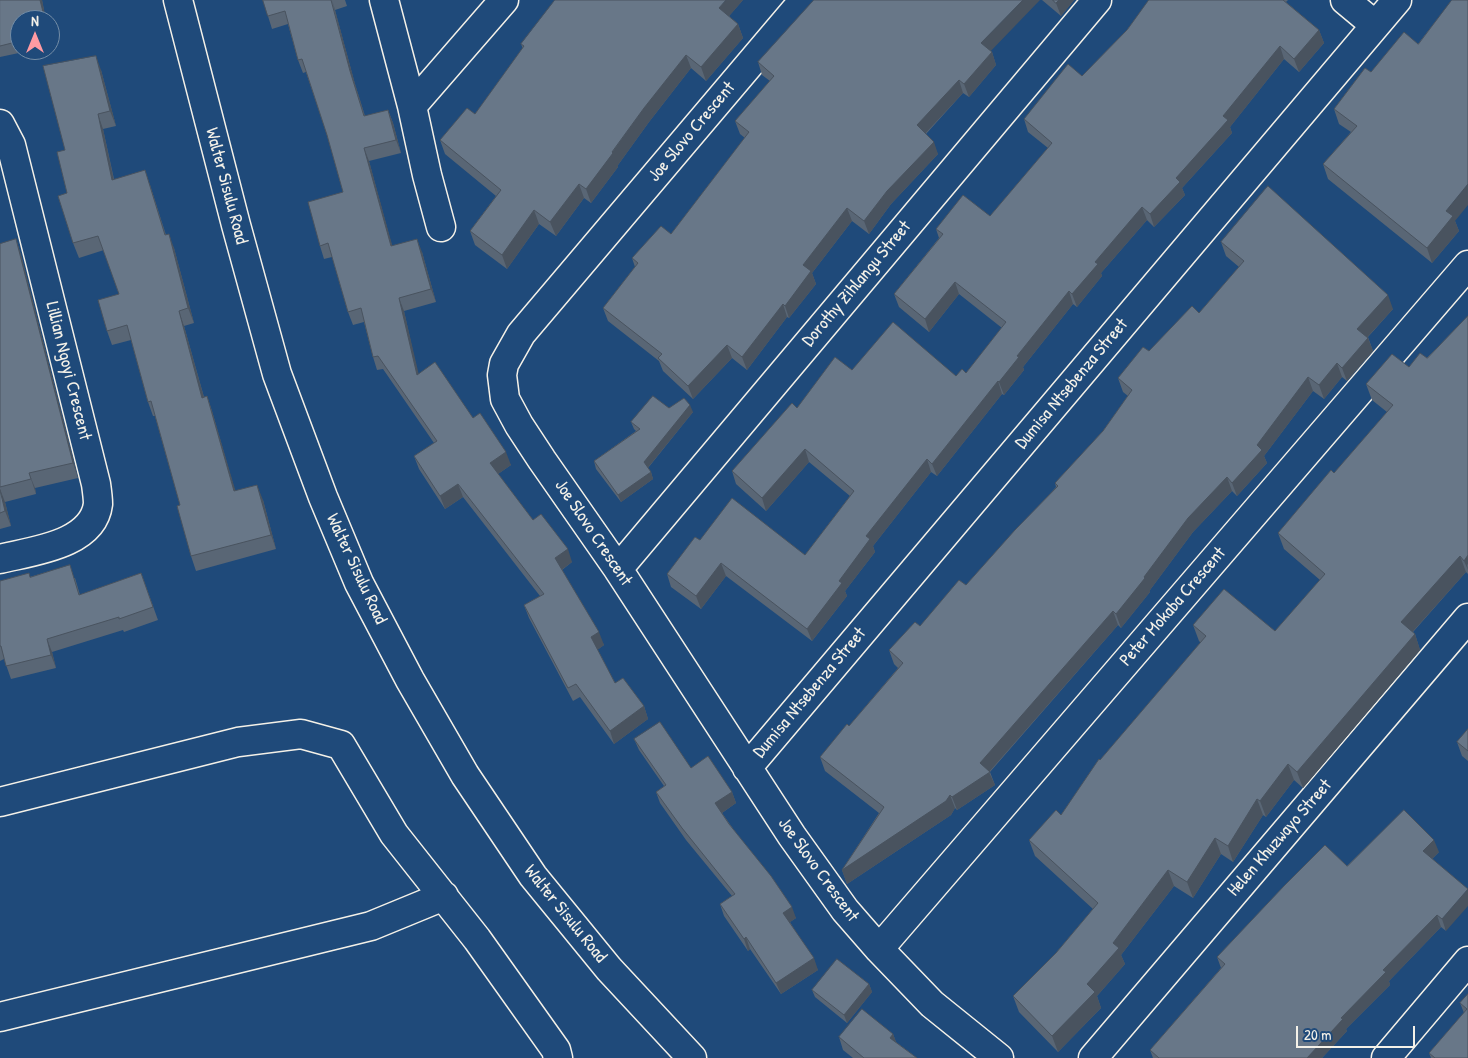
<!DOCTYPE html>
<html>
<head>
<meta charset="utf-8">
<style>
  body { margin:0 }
  #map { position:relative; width:1468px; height:1058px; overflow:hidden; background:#1f4a7a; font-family:"Patrick Hand",sans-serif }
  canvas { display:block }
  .north { position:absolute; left:10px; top:10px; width:50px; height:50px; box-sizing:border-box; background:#1f4a7a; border:1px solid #748da6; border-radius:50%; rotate:0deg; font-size:14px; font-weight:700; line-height:20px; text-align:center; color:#f4f1e8 }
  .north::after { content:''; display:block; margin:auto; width:18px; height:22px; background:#ff9aa2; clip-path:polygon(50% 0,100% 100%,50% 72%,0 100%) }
  .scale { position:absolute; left:1296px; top:1026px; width:119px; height:22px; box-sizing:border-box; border:2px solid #f4f1e8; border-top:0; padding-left:6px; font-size:15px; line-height:18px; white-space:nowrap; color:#f4f1e8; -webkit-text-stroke:4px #1f4a7a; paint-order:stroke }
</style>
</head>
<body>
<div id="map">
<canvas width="1468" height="1058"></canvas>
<div class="north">N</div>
<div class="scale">20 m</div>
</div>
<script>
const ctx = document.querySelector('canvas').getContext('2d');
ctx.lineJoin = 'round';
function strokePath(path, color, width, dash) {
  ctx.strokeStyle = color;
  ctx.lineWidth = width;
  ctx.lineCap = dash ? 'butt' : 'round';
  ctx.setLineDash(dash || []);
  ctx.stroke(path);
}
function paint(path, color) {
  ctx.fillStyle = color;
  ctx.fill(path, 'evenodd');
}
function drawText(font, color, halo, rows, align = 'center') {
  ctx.font = font + ' "Patrick Hand",sans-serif';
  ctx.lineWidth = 4.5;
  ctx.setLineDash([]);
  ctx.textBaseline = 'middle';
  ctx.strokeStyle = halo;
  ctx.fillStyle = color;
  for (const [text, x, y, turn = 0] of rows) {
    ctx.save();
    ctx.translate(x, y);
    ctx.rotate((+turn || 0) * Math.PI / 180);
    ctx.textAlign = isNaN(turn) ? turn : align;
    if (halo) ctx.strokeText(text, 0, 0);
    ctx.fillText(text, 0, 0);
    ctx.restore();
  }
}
const street = new Path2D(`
  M384 0 412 106 427 175 441 227
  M804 0 521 334 504 364 502 375 505 399 519 425 542 460 618 569 792 836 845 910 879 949 932 1004 999 1058
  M1345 0 1375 25
  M412 106 504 0
  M0 124 11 145 96 484C97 491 98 498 98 504 93 545 32 551 0 559
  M618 569 1097 0
  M747 768 1397 0
  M0 802 238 742 301 734 341 745 394 834 477 939 556 1050 558 1058
  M879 949 1468 265
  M0 1017 371 926 444 896
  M1093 1058 1468 618
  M1386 1058 1468 961`);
const secondary = new Path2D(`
  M178 0 236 225 277 374 323 497 359 583 410 680 465 775 533 876 609 969 692 1058`);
strokePath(street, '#f4f1e8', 31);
strokePath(secondary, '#f4f1e8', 31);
strokePath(street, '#1f4a7a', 28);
strokePath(secondary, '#1f4a7a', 28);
paint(new Path2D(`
  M0 0H42L46 20H20V50H33L0 57Z
  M263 0H345L347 6 335 10 355 84 365 116 388 110 393 123 401 153 369 161 392 246 422 252 436 302 404 311 418 374 473 418 511 465 498 474 533 520 572 562 562 570 604 645 597 650 615 683 644 706 648 719 614 744 580 697 573 701 529 618 524 605 540 596 463 497 445 509 419 469 414 456 434 443 383 369 377 370 373 357 364 322 353 325 348 312 332 257 324 259 320 246 343 192 327 135 306 72 303 73 298 60 288 24 272 29Z
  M743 0 729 16 738 24 743 38 706 81 691 68 649 122 618 165V167L591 203 584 198 556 236 539 224 507 269 475 245 470 231 496 196 445 154 440 140 475 114 523 49 521 44Z
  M1042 0H1074L1061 16Z
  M1149 0H1288L1286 2 1319 30 1324 43 1299 72 1284 59 1230 127 1232 133 1182 188 1185 195 1154 227 1147 220 1101 273 1102 276 1077 307 1073 304 1023 367 1024 370 1004 395 1002 394 937 476 931 472 873 546 875 552 845 591 847 596 812 641 726 576 701 609 671 587 667 574 700 540 805 555 850 496 809 462 766 511 736 484 732 471 797 408 852 370 956 376 966 373 1002 328 959 294 929 332 899 307 894 294 939 238 936 229 990 216 1048 148 1028 132 1024 119 1082 76 1127 30Z
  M991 51 992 52 996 65 969 97 963 93 926 134 938 154 891 204 869 234 852 221 812 273 816 284 789 318 787 317 747 370 732 358 693 399 663 371 659 361 608 321 603 308 635 267 632 258 671 234 745 138 740 134 735 121 770 81 762 75 758 62Z
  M1365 68 1455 221 1459 231 1432 263 1328 179 1323 164 1351 132 1339 124 1334 109Z
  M101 70 116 126 103 129 114 179 150 185 166 235 174 248 194 323 184 326 204 397 207 396 212 411 235 491 263 500 276 549 196 571 191 556 180 505 155 416H153L148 402 131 340 112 345 107 331 119 294 104 250 79 258 73 243 67 193 65 150Z
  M16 239 21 255 78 478 35 488 36 494 5 502 11 526 0 529V244Z
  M1221 242 1393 309 1368 337 1373 351 1347 381 1342 377 1324 399 1313 391 1264 456 1267 463 1237 496 1232 491 1193 532 1150 590V592L1121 628 1118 625 990 772 995 785 957 810 955 808 951 815 847 884 842 870 879 813 825 771 820 757 849 726 898 668 894 664 889 650 920 626 966 585 1056 487 1055 483 1103 431 1128 396 1123 392 1118 378 1149 351 1199 313 1239 267 1226 256Z
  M1468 316V574L1466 572 1413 632 1415 634 1420 650 1303 788 1294 780 1266 817 1263 815 1233 862 1221 854 1193 898 1174 886 1121 955 1125 964 1097 996 1101 1008 1058 1052 1019 1012 1013 996 1056 953 1093 909 1035 856 1029 840 1061 815 1100 760 1201 643 1199 641 1193 625 1275 631 1320 580 1284 549 1278 533 1334 473 1387 412 1372 400 1366 384 1409 367 1427 358Z
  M669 408 693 412 648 468 651 472 653 479 621 502 596 469 594 461 636 431 634 429 631 422Z
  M141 573 158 620 124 632 123 630 52 652 56 668 11 679 4 659 0 661V581L30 577 75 578 80 595Z
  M1468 729V761L1462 756 1457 742Z
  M634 739 691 768 732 792 736 803 722 813 796 918 790 922 818 970 781 994 750 949 748 951 724 916 720 904 732 896 686 840 660 803 656 792 664 786 639 750Z
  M1439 852 1432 859 1446 931 1441 927 1389 981 1390 985 1346 1029 1347 1031 1322 1058H1153L1150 1050 1221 968 1217 957 1347 866Z
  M869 984 872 992 847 1023 815 997 812 990Z
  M1468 994V1058H1431L1429 1053 1464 1013 1460 1003Z
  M893 1034 896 1042 917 1058H853L843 1050 839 1037Z`), '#596675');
paint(new Path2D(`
  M40 0H42L46 20H45Z
  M332 0 335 10 355 84 369 129 350 71Z
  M726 0H743L724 22 719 8Z
  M1023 0H1040L986 56 981 43Z
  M1059 0H1074L1061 16 1056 3Z
  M738 24 743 38 706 81 701 67Z
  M1319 30 1324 43 1299 72 1294 59Z
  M1280 46 1284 59 1230 127 1232 133 1182 188 1185 195 1154 227 1150 214 1176 178 1223 116Z
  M992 52 996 65 969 97 964 84Z
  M686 55 691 68 649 122 618 165V167L591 203 586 189 644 108Z
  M96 56 101 70 116 126 110 111Z
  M959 80 963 93 921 138 917 125Z
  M388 110 393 123 401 153 396 140Z
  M98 114 103 129 117 195 112 180Z
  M934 142 938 154 891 204 869 234 864 221 887 191Z
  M364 148 369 161 396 259 391 246Z
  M145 170 150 185 170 250 165 235Z
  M579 184 584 198 556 236 550 222Z
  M1468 184V205L1455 221 1459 231 1432 263 1427 248 1446 211Z
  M1142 207 1147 220 1101 273 1102 276 1077 307 1072 294 1095 262Z
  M847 208 852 221 812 273 816 284 789 318 785 306 803 265Z
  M534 210 539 224 507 269 502 255Z
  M169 234 174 248 194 323 188 308Z
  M16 239 21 255 78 478 73 463Z
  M417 239 422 252 436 302 431 289Z
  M955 282 959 294 929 332 925 319Z
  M1069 291 1073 304 1023 367 1024 370 1004 395 999 382 1017 356Z
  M1388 295 1393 309 1362 343 1357 329Z
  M399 298 404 311 422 388 417 375Z
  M783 304 787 317 747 370 742 357Z
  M179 311 184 326 208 412 202 398Z
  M1368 338 1373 351 1347 381 1342 368Z
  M727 345 732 358 693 399 688 386Z
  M1337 363 1342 377 1324 399 1319 385Z
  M1308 377 1313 391 1264 456 1267 463 1237 496 1232 483 1257 445Z
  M998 381 1002 394 937 476 932 464Z
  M207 396 212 411 240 506 234 491Z
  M690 405 693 412 646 470 644 462Z
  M805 449 809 462 766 511 762 498Z
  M506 452 511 465 495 476 490 463Z
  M927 459 931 472 873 546 875 552 845 591 847 596 812 641 807 629 839 581 866 536Z
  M651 472 653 479 621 502 618 495Z
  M29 473 35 488 36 494Z
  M1227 477 1232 491 1193 532 1150 590V592L1121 628 1116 614 1188 518Z
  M458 484 463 497 445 509 440 496Z
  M257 485 263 500 276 549 271 535Z
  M0 489 5 502 11 526 5 511Z
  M568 549 572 562 560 571 555 558Z
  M1468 555V565L1467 564 1468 570 1464 561Z
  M1460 556 1466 572 1407 638 1401 622Z
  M721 563 726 576 701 609 696 596Z
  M1113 611 1118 625 989 772 995 785 957 810 952 797 980 763Z
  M599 632 604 645 596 651 591 637Z
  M1415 634 1420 650 1303 788 1297 772Z
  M47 639 52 652 56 668 51 655Z
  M644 706 648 719 614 744 610 731Z
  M1288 764 1294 780 1266 817 1260 801Z
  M732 792 736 803 719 815 715 803Z
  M950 795 955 808 951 815 847 884 842 870Z
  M1257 799 1263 815 1233 862 1228 846Z
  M1215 838 1221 854 1193 898 1187 882Z
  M1434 840 1439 852 1428 863 1423 851Z
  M1168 870 1174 886 1121 955 1125 964 1097 996 1101 1008 1058 1052 1052 1036 1087 984 1113 943Z
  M1468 889V906L1446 931 1442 919Z
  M792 907 796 918 787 924 783 913Z
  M1437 915 1441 927 1389 981 1390 985 1346 1029 1347 1031 1322 1058H1307L1383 970Z
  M746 937 750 949 748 951 744 939Z
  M814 958 818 970 781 994 776 983Z
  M869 984 872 992 847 1023 844 1015Z
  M893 1034 898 1047 890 1038Z`), '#49535f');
const building = new Path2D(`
  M0 0H40L45 20H20V41L0 46Z
  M263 0H331L350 71 364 116 388 110 396 140 364 148 391 246 417 239 431 289 399 298 417 375 435 362 473 418 480 413 506 452 490 463 533 520 541 514 568 549 555 558 599 632 591 637 615 683 623 678 644 706 610 731 576 684 568 688 524 605 544 594 458 484 440 496 414 456 437 441 378 356 373 357 361 308 348 312 328 243 320 246 308 202 343 192 327 135 302 59 298 60 285 11 268 16Z
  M555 0H726L719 8 738 24 701 67 686 55 644 108 612 152 613 153 586 189 579 184 550 222 534 210 502 255 470 231 501 190 440 140 467 108 475 114 524 46 521 44Z
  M814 0H1023L981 43 992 52 964 84 959 80 917 125 934 142 887 191 864 221 847 208 803 265 811 271 785 306 783 304 742 357 727 345 688 386 658 358 662 354 603 308 638 263 632 258 661 226 671 234 749 132 735 121 774 76 758 62Z
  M1053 0H1059L1056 3Z
  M1149 0H1283L1319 30 1294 59 1280 46 1223 116 1228 120 1176 178 1180 182 1150 214 1142 207 1095 262 1098 264 1072 294 1069 291 1017 356 1019 357 999 382 998 381 932 464 927 459 866 536 870 539 839 581 842 583 807 629 721 563 696 596 667 574 695 537 700 540 732 498 805 555 854 491 805 449 762 498 732 471 792 403 797 408 835 357 852 370 893 322 956 376 962 369 966 373 1006 322 955 282 925 319 894 294 943 234 936 229 963 195 990 216 1052 143 1024 119 1068 64 1082 76 1127 30Z
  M1452 0H1468V184L1446 211 1453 216 1427 248 1323 164 1357 126 1334 109 1365 68 1371 72 1404 32 1418 44Z
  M96 56 110 111 98 114 112 180 145 170 165 235 169 234 188 308 179 311 202 398 207 396 234 491 257 485 271 535 191 556 177 506 180 505 151 401 148 402 127 325 107 331 98 300 119 294 98 236 73 243 58 196 67 193 57 152 65 150 43 66Z
  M1268 186 1388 295 1357 329 1368 338 1342 368 1337 363 1319 385 1308 377 1257 445 1262 450 1232 483 1227 477 1188 518 1144 577 1145 578 1116 614 1113 611 980 763 990 772 952 797 950 795 946 801 842 870 884 807 820 757 847 724 849 726 903 663 889 650 915 622 920 626 959 580 966 585 1015 530 1058 486 1055 483 1103 431 1132 390 1118 378 1143 347 1149 351 1192 306 1199 313 1244 261 1221 242Z
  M16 239 73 463 29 473 31 479 0 487V244Z
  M1468 316V555L1464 561 1460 556 1401 622 1415 634 1297 772 1288 764 1260 801 1257 799 1228 846 1215 838 1187 882 1168 870 1113 943 1119 948 1087 984 1095 992 1052 1036 1013 996 1056 953 1098 903 1029 840 1056 810 1061 815 1099 759 1100 760 1206 636 1193 625 1224 589 1275 631 1325 574 1278 533 1331 470 1334 473 1393 405 1366 384 1392 354 1409 367 1420 353 1427 358Z
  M653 396 669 408 684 398 690 405 644 462 651 472 618 495 594 461 640 429 631 422Z
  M0 490 5 511 0 513Z
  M70 565 79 595 141 573 153 607 119 619V617L47 639 51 655 6 666 1 646H0V581L29 573 30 577Z
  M660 722 691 768 708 756 732 792 715 803 729 824 771 876 792 907 783 913 814 958 776 983 746 937 744 939 720 904 735 894 682 828 656 792 666 785 634 739Z
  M1468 729V751L1457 742Z
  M1404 810 1434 840 1423 851 1468 889 1442 919 1437 915 1383 970 1386 972 1341 1018 1343 1019 1307 1058H1159L1150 1050 1225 964 1217 957 1284 886 1325 845 1347 866Z
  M837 959 869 984 844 1015 812 990Z
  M1468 994V1058H1435L1429 1053 1467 1009 1460 1003Z
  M862 1009 893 1034 890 1038 917 1058H864L839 1037Z`);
paint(building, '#687788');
strokePath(building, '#49535f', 1);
drawText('18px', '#f4f1e8', '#1f4a7a', [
  ["Joe Slovo Crescent",692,132,-50],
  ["Walter Sisulu Road",226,186,75],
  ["Dorothy Zihlangu Street",857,284,-50],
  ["Lillian Ngoyi Crescent",68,371,76],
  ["Dumisa Ntsebenza Street",1072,384,-50],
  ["Joe Slovo Crescent",593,533,56],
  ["Walter Sisulu Road",356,569,65],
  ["Peter Mokaba Crescent",1173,607,-49],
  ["Dumisa Ntsebenza Street",810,693,-50],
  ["Helen Khuzwayo Street",1280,838,-49],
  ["Joe Slovo Crescent",818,870,54],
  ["Walter Sisulu Road",565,914,51]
]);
</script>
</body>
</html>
